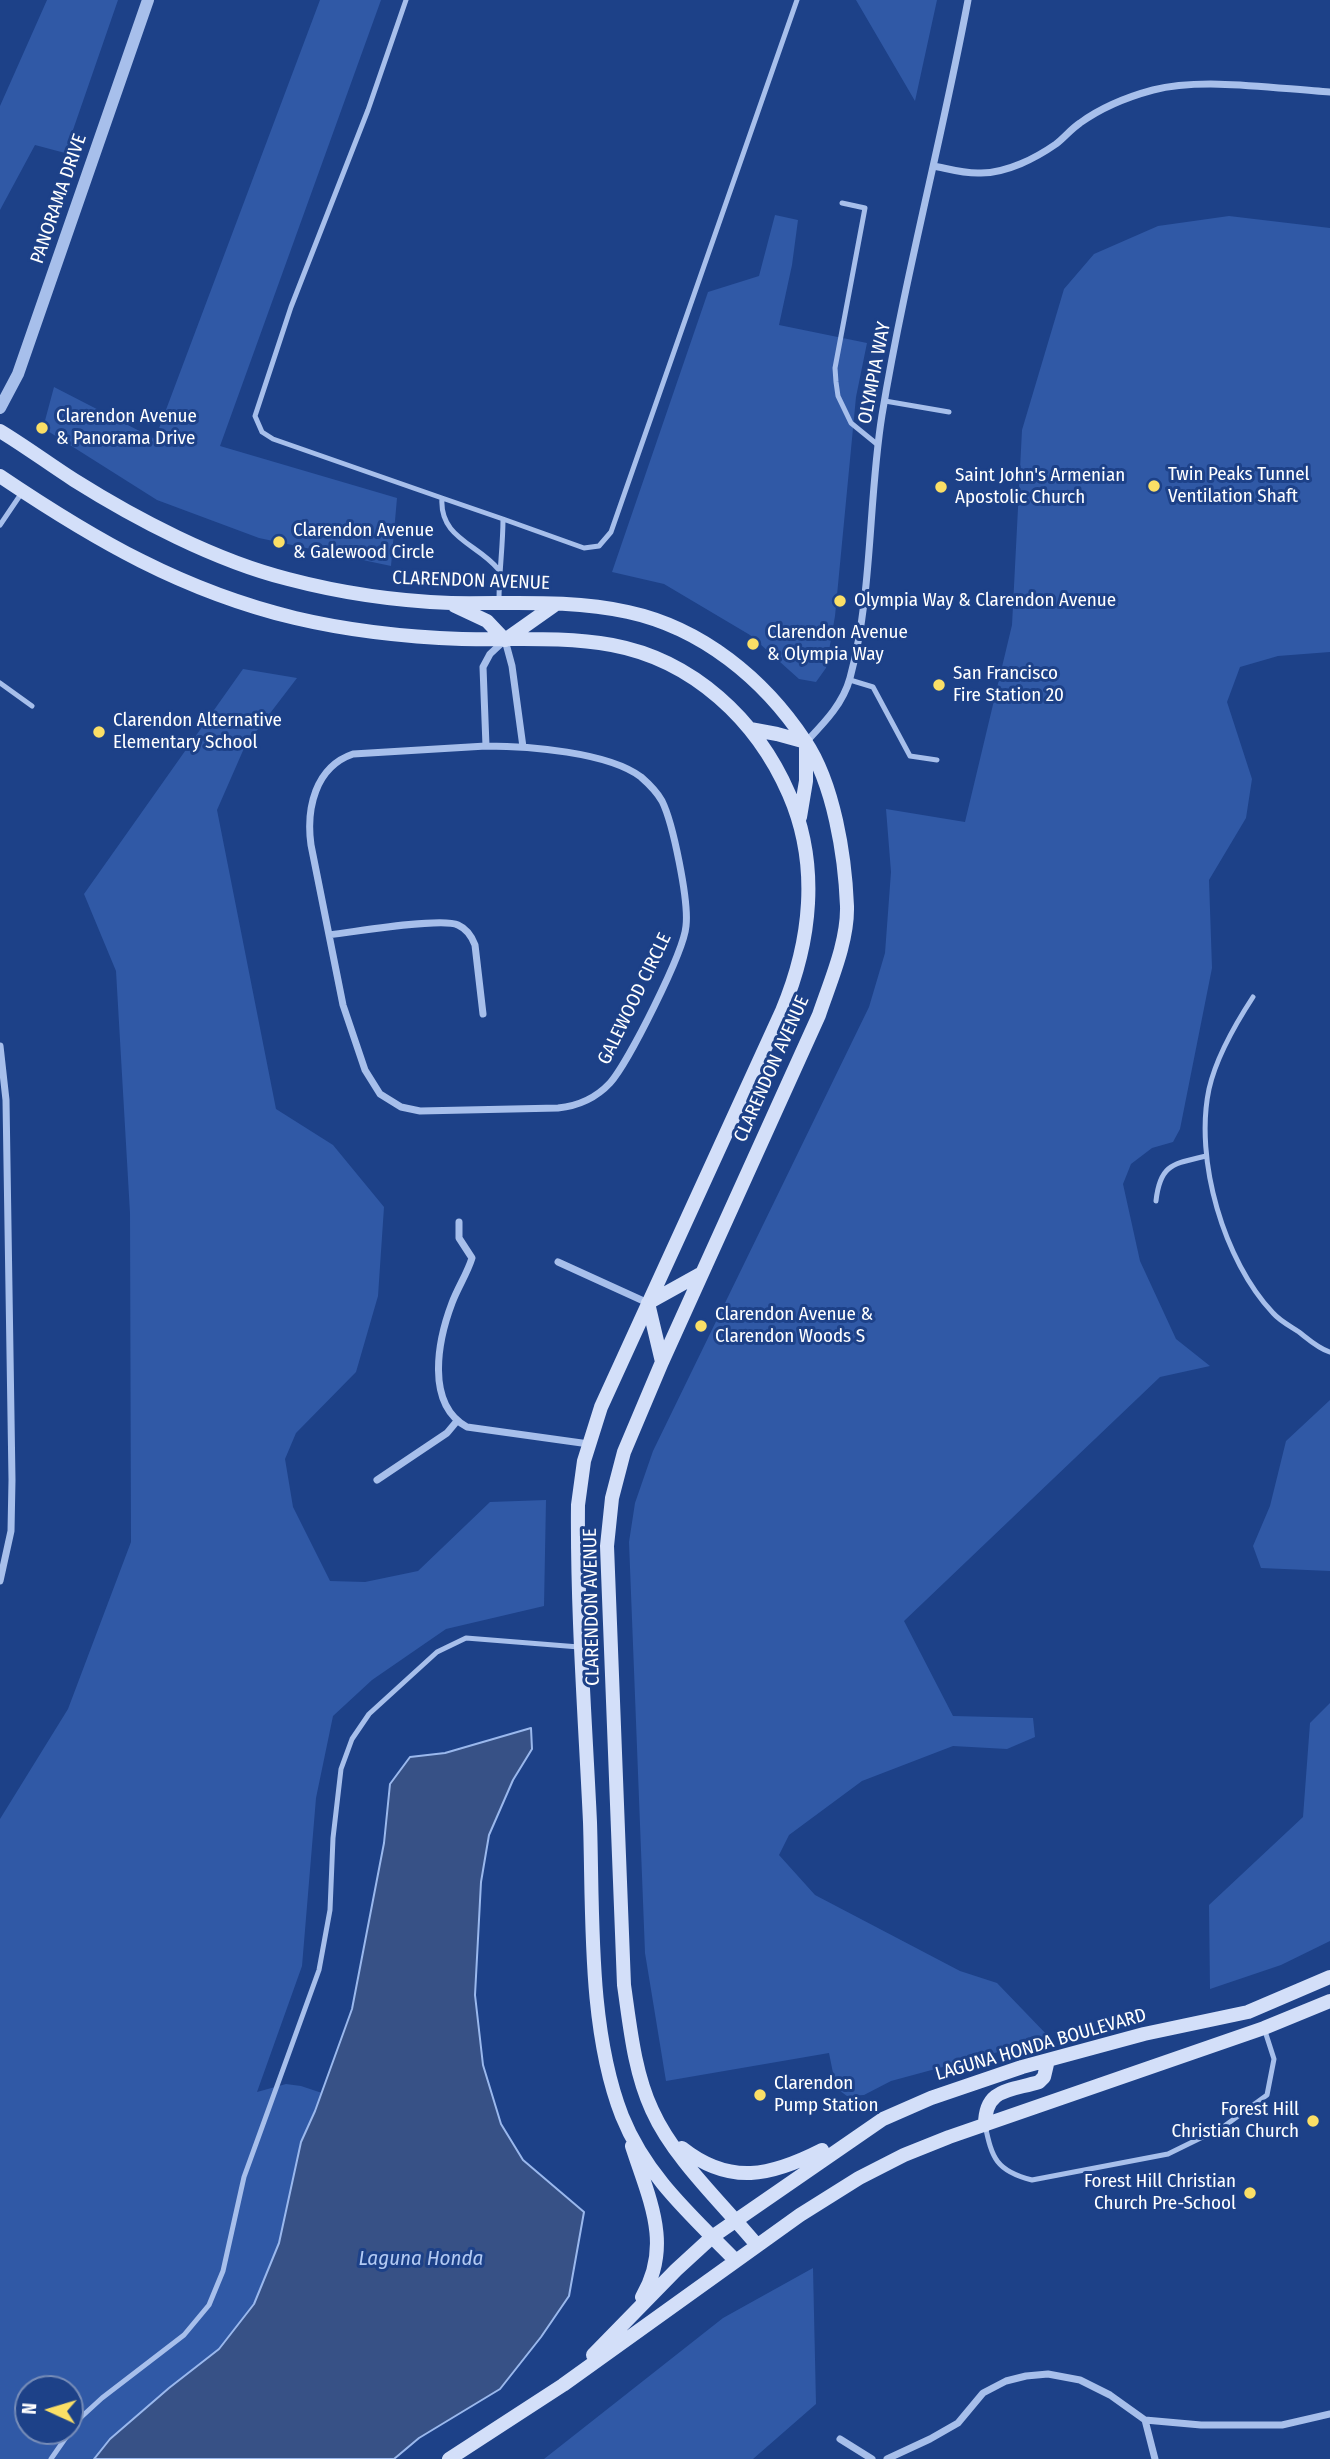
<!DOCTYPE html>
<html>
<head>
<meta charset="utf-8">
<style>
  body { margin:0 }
  #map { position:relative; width:1330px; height:2459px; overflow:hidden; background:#1d4188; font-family:"Fira Sans Condensed",sans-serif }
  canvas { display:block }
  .north { position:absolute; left:14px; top:2375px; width:70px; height:70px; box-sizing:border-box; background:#1d4188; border:2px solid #778db8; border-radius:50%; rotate:274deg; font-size:19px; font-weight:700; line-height:28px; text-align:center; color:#fff }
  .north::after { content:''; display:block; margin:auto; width:24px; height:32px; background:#fbdf66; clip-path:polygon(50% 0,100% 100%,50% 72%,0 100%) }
</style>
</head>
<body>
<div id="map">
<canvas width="1330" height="2459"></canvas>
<div class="north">N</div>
</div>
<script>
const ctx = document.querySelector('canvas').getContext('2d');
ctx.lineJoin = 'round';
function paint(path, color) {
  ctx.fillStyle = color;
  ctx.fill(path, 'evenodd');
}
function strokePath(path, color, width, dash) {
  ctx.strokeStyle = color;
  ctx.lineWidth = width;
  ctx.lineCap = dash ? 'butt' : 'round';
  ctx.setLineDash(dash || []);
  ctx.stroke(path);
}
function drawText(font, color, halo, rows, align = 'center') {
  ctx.font = font + ' "Fira Sans Condensed",sans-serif';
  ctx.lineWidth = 6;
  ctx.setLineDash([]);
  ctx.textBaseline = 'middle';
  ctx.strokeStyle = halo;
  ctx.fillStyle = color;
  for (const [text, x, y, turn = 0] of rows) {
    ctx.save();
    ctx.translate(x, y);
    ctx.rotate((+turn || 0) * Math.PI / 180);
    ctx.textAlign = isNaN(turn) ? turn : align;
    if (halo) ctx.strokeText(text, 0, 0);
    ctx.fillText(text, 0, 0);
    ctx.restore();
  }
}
paint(new Path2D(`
  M47 0H118L65 153 35 145 0 210V106Z
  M320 0H381L220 446 397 498 391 566 259 538 157 500 43 428 54 387 155 439Z
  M856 0H937L915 101Z
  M775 215 798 220 792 265 779 325 867 343 856 397 835 616 826 668 816 682 799 679 750 635 664 584 612 572 708 292 759 276Z
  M1229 216 1330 228V652L1278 656 1240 667 1227 702 1252 779 1246 818 1209 880 1212 968 1180 1129 1173 1142 1152 1148 1131 1164 1123 1184 1140 1261 1176 1339 1210 1366 1160 1377 904 1621 953 1716 1033 1718 1035 1737 1007 1749 953 1746 862 1781 789 1835 779 1855 815 1895 960 1971 997 1983 1050 2038 891 2081 864 2095 847 2096 836 2088 829 2053 666 2081 645 1953 629 1542 635 1503 653 1451 869 1007 885 953 891 872 886 809 965 822 1012 625 1022 430 1064 289 1094 254 1158 226Z
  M243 669 297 678 245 746 217 810 276 1109 333 1145 384 1207 378 1296 356 1372 296 1433 285 1459 293 1507 330 1581 365 1582 418 1571 490 1502 546 1500 544 1606 446 1629 372 1680 333 1716 316 1798 302 1966 257 2092 286 2084 301 2086 322 2093 301 2142 279 2243 254 2304 219 2349 169 2388 110 2439 94 2459H0V1819L68 1709 131 1542 130 1213 116 971 84 894ZM28 2389H70V2431H28Z
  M1330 1400V1571L1261 1568 1253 1546 1270 1506 1286 1441Z
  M1330 1703V1941L1281 1965 1210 1989 1209 1905 1303 1817 1310 1723Z
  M813 2268 816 2404 753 2459H544L723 2318Z`), '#3059a6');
const water = new Path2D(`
  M531 1728 532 1749 513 1780 489 1835 481 1882 475 1995 483 2065 501 2124 523 2160 584 2212 569 2296 541 2337 500 2389 419 2438 394 2459H94L110 2439 169 2388 219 2349 254 2304 279 2243 301 2142 315 2111 352 2009 384 1843 390 1784 410 1757 445 1753Z`);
paint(water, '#375186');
strokePath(water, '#9ab8ed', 2);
strokePath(new Path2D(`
  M406 0 368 110 291 307 255 416 262 432 273 439 442 498C439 538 478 544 498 569
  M842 203 865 208 835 368 836 382 838 396 851 423 878 445
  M885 401 949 412
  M442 498 503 519
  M0 525 23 491
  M499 600C499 573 503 546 503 519L584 548 599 546 611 532 797 0
  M850 680 873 687 910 756 937 760
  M0 683 32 706
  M1253 997C1236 1023 1216 1058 1209 1089 1194 1160 1224 1261 1273 1313 1280 1321 1290 1326 1299 1332 1308 1339 1319 1349 1330 1352
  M1156 1201C1160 1164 1173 1164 1206 1156
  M985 2125C992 2158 996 2171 1032 2180L1168 2154 1223 2127 1267 2095 1274 2059 1264 2028
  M51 2459 78 2420 102 2398 184 2335 209 2305 223 2271 244 2177 319 1970 330 1910 333 1838 341 1769 352 1739 369 1714 437 1652 466 1638 579 1647`), '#a7bfeb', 5);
strokePath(new Path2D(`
  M934 166C949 169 965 174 981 173 1007 173 1036 158 1056 144 1064 138 1071 129 1080 123 1102 107 1127 97 1153 90 1203 77 1278 89 1330 92
  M806 742C824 723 843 704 850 678 873 592 868 502 882 415 905 276 942 139 968 0
  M486 746C528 746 608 752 641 777 649 784 657 792 662 801 673 823 689 901 686 926 684 952 628 1063 610 1083 596 1098 578 1106 558 1108L420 1111 401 1107 380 1094 365 1070 343 1005 311 845C306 809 315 767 353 754Z
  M486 746 483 667 490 654 505 640 512 666 523 747
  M329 935C352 932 442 917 458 925 467 929 472 937 475 945L483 1014
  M0 1046 6 1100 12 1480 11 1531 0 1581
  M459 1222V1238L472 1258C467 1274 458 1287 452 1303 438 1340 425 1404 467 1427L589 1444
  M558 1262 648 1303
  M377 1480 447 1433 457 1421
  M1145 2420 1155 2459
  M840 2439 872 2459
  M887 2459 930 2439 958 2423 983 2393 1006 2381 1026 2376 1048 2374 1080 2380 1110 2395 1145 2420 1201 2425H1282L1330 2414`), '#a7bfeb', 7);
strokePath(new Path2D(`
  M0 408 18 374 148 0`), '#a7bfeb', 12);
strokePath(new Path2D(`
  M0 431C25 446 49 464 74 480 136 519 216 561 288 579 341 593 396 601 451 603 510 604 571 599 628 612 702 628 764 679 805 741 834 784 845 856 847 906 848 942 830 982 819 1015L662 1362 624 1452 612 1498 607 1546 624 1985C630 2026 634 2071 652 2110 674 2159 722 2203 756 2244
  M0 476C95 540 183 591 295 618 350 631 405 637 462 639 512 640 563 636 612 645 693 660 757 720 789 794 820 865 811 942 782 1011L601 1407 584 1461 578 1505C577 1611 585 1717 590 1822 593 1915 588 2029 622 2116 646 2176 691 2215 735 2260
  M455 606 487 621 505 640
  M505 640 556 604
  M750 729 777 734 806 742
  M800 817 806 781V747
  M648 1303 702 1273
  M648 1303 662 1362
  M985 2125C985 2088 1010 2091 1039 2082L1044 2077 1048 2060
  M632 2146C649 2199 673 2245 642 2297
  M682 2148C730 2186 771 2176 822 2150
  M593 2355 676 2270 712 2237 883 2119 931 2098 1022 2067 1144 2034 1248 2012 1330 1977
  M449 2459 563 2385 800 2215 859 2178 904 2155 949 2137 1264 2028 1330 2001`), '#d3dff9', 14);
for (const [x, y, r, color] of [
  [42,428,7,"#fbdf66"],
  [1154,486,7,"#fbdf66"],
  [941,487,7,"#fbdf66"],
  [279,542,7,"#fbdf66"],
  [840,601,7,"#fbdf66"],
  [753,644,7,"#fbdf66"],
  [939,685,7,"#fbdf66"],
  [99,732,7,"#fbdf66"],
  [701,1326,7,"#fbdf66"],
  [760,2095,7,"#fbdf66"],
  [1313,2121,7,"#fbdf66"],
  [1250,2193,7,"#fbdf66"]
]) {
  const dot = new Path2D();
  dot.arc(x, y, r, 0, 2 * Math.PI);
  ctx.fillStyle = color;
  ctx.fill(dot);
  strokePath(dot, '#1d4188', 2.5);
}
drawText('19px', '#fff', '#1d4188', [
  ["PANORAMA DRIVE",59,199,-71],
  ["OLYMPIA WAY",875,373,-79],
  ["CLARENDON AVENUE",471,581,2],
  ["GALEWOOD CIRCLE",635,999,-64],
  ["CLARENDON AVENUE",772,1069,-66],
  ["CLARENDON AVENUE",592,1607,-91],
  ["LAGUNA HONDA BOULEVARD",1041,2045,-16]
]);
drawText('19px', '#fff', '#1d4188', [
  ["Clarendon Avenue",56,417],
  ["& Panorama Drive",56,439],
  ["Twin Peaks Tunnel",1168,475],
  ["Ventilation Shaft",1168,497],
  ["Saint John's Armenian",955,476],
  ["Apostolic Church",955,498],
  ["Clarendon Avenue",293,531],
  ["& Galewood Circle",293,553],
  ["Olympia Way & Clarendon Avenue",854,601],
  ["Clarendon Avenue",767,633],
  ["& Olympia Way",767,655],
  ["San Francisco",953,674],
  ["Fire Station 20",953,696],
  ["Clarendon Alternative",113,721],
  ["Elementary School",113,743],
  ["Clarendon Avenue &",715,1315],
  ["Clarendon Woods S",715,1337],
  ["Clarendon",774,2084],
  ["Pump Station",774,2106],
  ["Forest Hill",1299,2110,"right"],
  ["Christian Church",1299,2132,"right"],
  ["Forest Hill Christian",1236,2182,"right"],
  ["Church Pre-School",1236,2204,"right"]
], 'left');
drawText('italic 21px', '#b3caf3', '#1d4188', [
  ["Laguna Honda",421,2259]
]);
</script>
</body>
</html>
